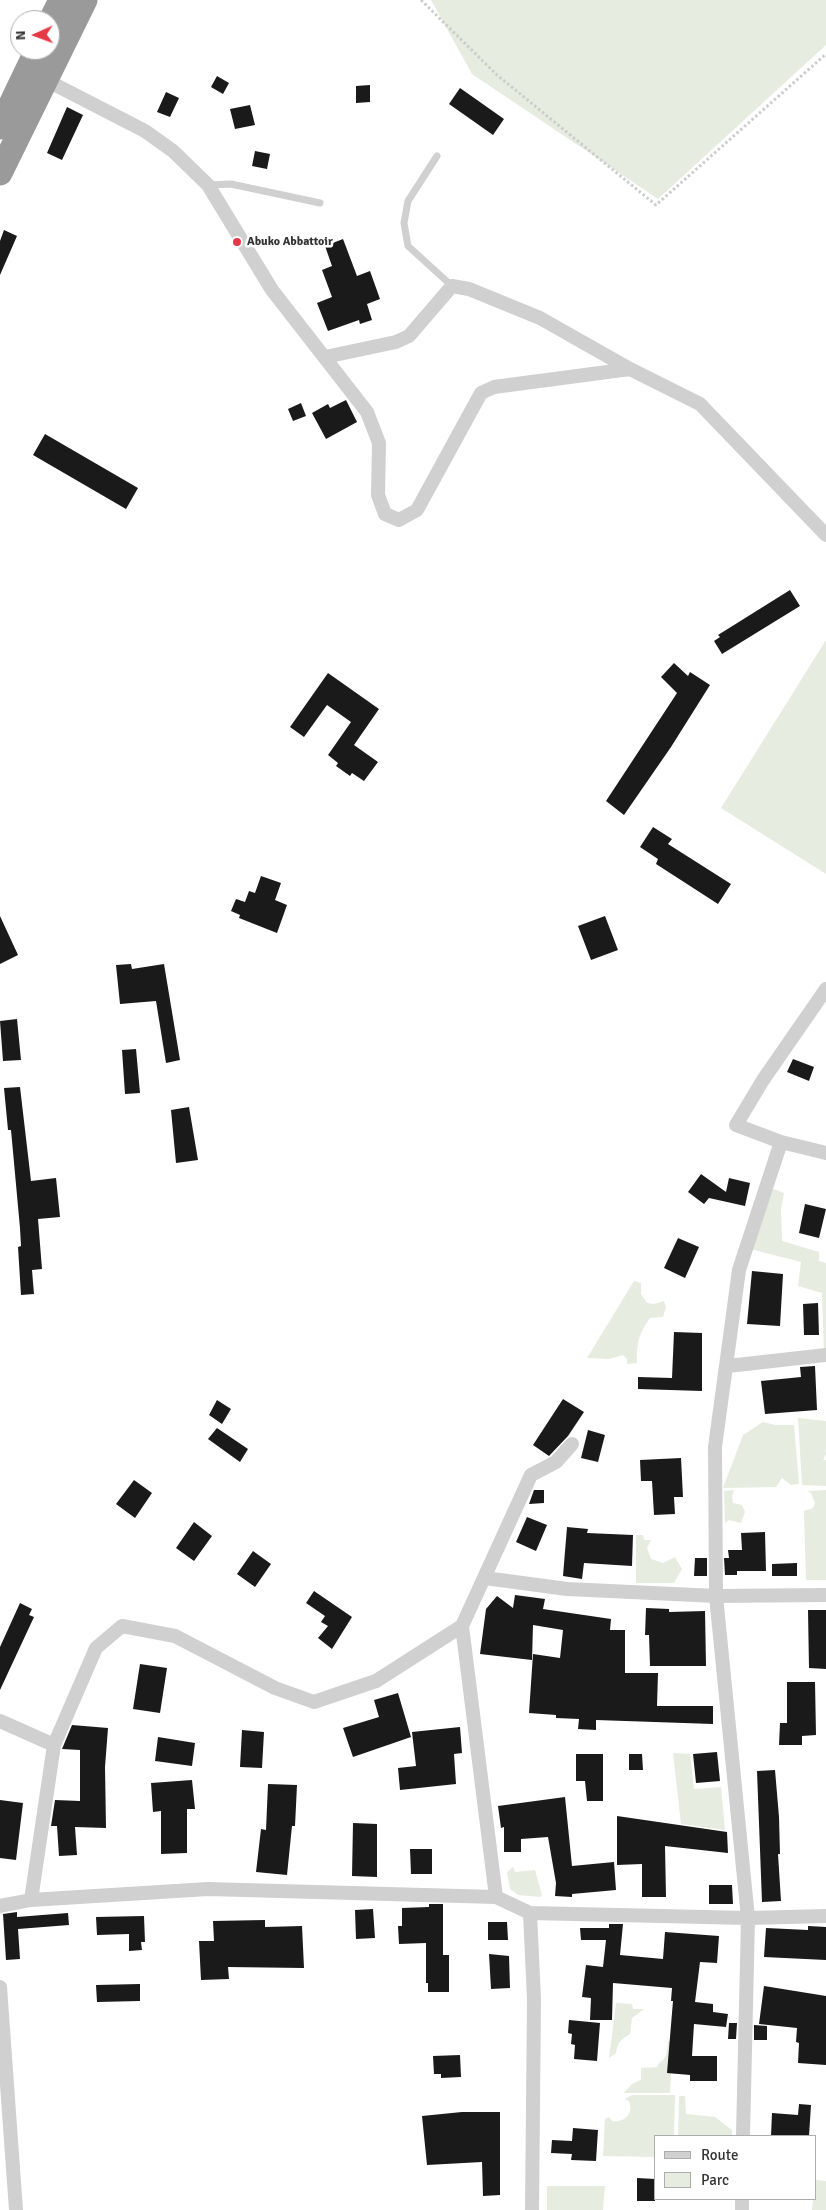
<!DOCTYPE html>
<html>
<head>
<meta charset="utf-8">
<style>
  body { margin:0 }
  #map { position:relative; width:826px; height:2210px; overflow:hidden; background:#fff; font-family:Signika,sans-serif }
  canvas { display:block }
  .legend { position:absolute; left:654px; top:2135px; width:162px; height:65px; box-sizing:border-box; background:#fff; border:1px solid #adadad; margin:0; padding:6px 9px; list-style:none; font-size:15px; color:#333 }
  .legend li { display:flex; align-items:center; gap:10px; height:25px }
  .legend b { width:25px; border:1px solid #adadad }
  .north { position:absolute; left:10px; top:10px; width:50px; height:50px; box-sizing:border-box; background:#fff; border:1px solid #adadad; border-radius:50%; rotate:268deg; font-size:14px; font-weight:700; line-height:20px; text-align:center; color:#333 }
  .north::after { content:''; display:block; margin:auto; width:18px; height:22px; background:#e63946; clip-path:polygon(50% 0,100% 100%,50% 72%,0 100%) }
</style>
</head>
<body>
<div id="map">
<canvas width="826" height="2210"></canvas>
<ul class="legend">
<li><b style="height:6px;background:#d0d0d0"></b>Route</li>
<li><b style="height:14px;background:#e6ecdf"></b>Parc</li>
</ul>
<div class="north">N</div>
</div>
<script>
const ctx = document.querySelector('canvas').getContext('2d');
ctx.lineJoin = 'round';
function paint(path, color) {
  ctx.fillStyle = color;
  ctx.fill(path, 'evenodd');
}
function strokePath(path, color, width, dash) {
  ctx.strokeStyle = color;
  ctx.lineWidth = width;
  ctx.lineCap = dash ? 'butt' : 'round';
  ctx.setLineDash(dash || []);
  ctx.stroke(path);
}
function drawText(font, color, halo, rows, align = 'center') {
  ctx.font = font + ' Signika,sans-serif';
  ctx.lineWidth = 5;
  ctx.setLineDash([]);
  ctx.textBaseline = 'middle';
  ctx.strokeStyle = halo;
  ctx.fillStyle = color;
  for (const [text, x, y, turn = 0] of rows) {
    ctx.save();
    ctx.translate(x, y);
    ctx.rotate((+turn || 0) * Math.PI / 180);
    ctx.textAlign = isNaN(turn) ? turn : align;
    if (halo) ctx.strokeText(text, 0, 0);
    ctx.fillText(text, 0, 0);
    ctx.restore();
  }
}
paint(new Path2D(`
  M431 0H826V45L658 199 472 74Z
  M826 640V874L721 808Z
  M771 1188 784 1193 781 1209 782 1241 819 1252V1261L826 1263V1352H824L822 1293 798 1286 801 1262 750 1249Z
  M634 1281 641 1283V1294L647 1303 654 1304 664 1301 666 1307 663 1317 650 1318C639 1332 636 1345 637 1363L627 1364V1359L623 1355 609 1359 587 1358Z
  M798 1418 826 1421V1454L823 1460H826V1486L802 1485Z
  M763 1422 775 1425H794L799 1484 791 1485 782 1478 776 1487 723 1488 743 1435Z
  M734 1490 732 1496 733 1503 742 1505 745 1512 741 1523 729 1520 725 1523 724 1491Z
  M826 1490V1580H806L804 1511 813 1508 815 1503 811 1493 807 1491Z
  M636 1535H643L644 1540H651L647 1548 651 1559 663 1563 675 1557 682 1569 674 1583H636Z
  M673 1753 690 1754 694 1789 721 1787 725 1830 681 1824Z
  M513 1867 515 1872 535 1870 542 1895 540 1897 518 1895 510 1889 507 1872Z
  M616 2003 632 2004 633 2009H644L632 2018 630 2034C621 2040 618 2041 616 2053L609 2058Z
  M668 2041 673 2042 670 2093H624L632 2084 641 2080V2068L657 2067 659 2063C668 2058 667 2050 668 2041Z
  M632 2095H675L674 2136H655V2157L603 2156 605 2119 609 2117 612 2121C625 2123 634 2113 629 2101L625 2099Z
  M679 2096H685L686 2114 715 2117 732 2130V2136H678Z
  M815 2180 826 2181V2210H812Z
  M547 2186H605L603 2210H547Z`), '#e6ecdf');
paint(new Path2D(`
  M217 76 229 83 223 94 211 87Z
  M370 85V102L356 103V86Z
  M460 88 504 119 493 135 449 104Z
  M166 92 179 98 170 117 157 112Z
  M250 105 255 125 235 129 230 109Z
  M67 107 83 115 62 160 47 153Z
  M255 151 270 154 267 169 252 166Z
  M4 230 17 236 0 275V241Z
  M343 239 357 276 370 271 380 299 367 304 372 320 360 324 359 320 328 331 317 303 332 297 322 270 332 266 325 246Z
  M346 400 357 422 326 439 312 413 328 404 330 408Z
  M301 403 306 416 293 421 288 409Z
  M45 434 138 488 126 509 33 455Z
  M790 590 800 606 722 654 714 641 720 637 718 635Z
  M674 663 688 676 690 672 710 685 671 747 624 815 606 801 677 693 661 677Z
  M328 673 379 709 354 745 378 762 364 781 352 773 350 776 336 766 338 763 328 755 351 722 327 705 304 737 290 727Z
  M653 827 672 839 668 844 731 884 718 904 656 864 658 859 640 847Z
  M261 876 281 883 275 900 287 905 277 933 239 918 240 915 231 911 236 899 245 902 249 891 255 893Z
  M0 916 18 955 0 964Z
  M605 916 618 950 591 960 578 926Z
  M131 964 132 969 164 964 180 1060 166 1063 156 1001 120 1004 116 965Z
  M17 1019 21 1060 3 1061 0 1021Z
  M136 1049 140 1093 125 1094 122 1050Z
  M793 1059 814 1067 809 1081 787 1072Z
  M20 1087 31 1181 56 1178 60 1217 38 1219 42 1269 32 1270 34 1294 21 1295 18 1247 21 1246 20 1228 11 1130H8L4 1088Z
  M189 1107 198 1160 176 1163 171 1110Z
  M701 1174 726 1192 729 1178 750 1183 745 1206 709 1198 704 1204 688 1192Z
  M805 1204 826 1209 819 1238 799 1233Z
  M678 1238 699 1247 685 1278 664 1268Z
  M752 1271 783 1274 780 1326 747 1324Z
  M818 1303 819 1335H804L803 1304Z
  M674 1332 702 1333V1391L638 1389V1377L672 1378Z
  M815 1366 817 1410 765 1414 761 1381 801 1377 800 1367Z
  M563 1399 584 1412 568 1436 549 1456 533 1445Z
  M217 1400 231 1409 222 1424 209 1415Z
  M217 1428 248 1449 240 1462 208 1439Z
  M588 1430 605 1435 598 1462 581 1458Z
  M681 1458 683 1497H674L675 1514 654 1515 652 1481H641L640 1460Z
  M134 1480 152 1493 135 1518 116 1504Z
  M534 1490H544V1503L529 1504Z
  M527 1517 547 1525 536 1551 516 1542Z
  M194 1522 212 1536 194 1561 176 1548Z
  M567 1527 588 1529 587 1533 633 1535 632 1566 584 1563 582 1579 563 1576Z
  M765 1532 766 1571H737V1575H725L724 1558H729L728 1550H742L741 1533Z
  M253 1551 271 1564 255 1587 237 1574Z
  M695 1558H707V1576H694Z
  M797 1563V1576H772V1564Z
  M314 1591 352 1617 332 1649 318 1638 328 1626 321 1622 325 1616 306 1603Z
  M515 1595 545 1599 543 1609 611 1619 610 1630H625V1673H658L657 1706H713V1724L596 1720V1730L578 1729 579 1719 556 1718V1715L529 1713 533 1654 560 1658 563 1630 533 1625 532 1660 480 1654 486 1609 497 1596 513 1608Z
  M20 1603 32 1609 29 1615 34 1617 0 1690V1647Z
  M646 1608 669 1609V1612L705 1611 706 1666H650L649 1635H645Z
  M808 1610H826V1669L809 1668Z
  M140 1664 167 1668 160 1713 133 1709Z
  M787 1682H815L816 1735 802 1736V1745H779L780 1723H787Z
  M398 1693 411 1737 353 1757 343 1728 379 1717 374 1700Z
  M72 1725 108 1728 105 1767 106 1828 75 1827 77 1855 59 1856 57 1826H51L55 1800 80 1801V1750L62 1749Z
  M460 1727 462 1753 454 1754 456 1784 400 1790 398 1768 416 1766 412 1732Z
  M242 1730 264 1732 262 1768 240 1767Z
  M158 1737 195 1743 192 1766 155 1761Z
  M717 1752 720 1781 696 1783 693 1754Z
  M576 1754H603V1801H587L585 1781H576Z
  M629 1754H642L643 1770H629Z
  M775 1770 779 1817 780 1854H778L781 1901 762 1902 757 1771Z
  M192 1780 195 1809H187V1853L161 1854V1811L153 1812 151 1783Z
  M268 1784 297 1785 295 1826H292L287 1875 256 1872 261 1829 266 1830Z
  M565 1797 572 1866 614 1862 616 1890 572 1894V1897L555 1896 556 1883 548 1837 521 1839V1852H504V1827L501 1828 498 1806Z
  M0 1800 23 1803 16 1860 0 1858Z
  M617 1816 727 1832 728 1853 665 1846 666 1897H642V1864L617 1865Z
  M353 1823 377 1824V1877L352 1876Z
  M410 1849H432V1874H411Z
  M709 1885H732L733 1904H709Z
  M429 1904H443V1955H449V1992H428V1983H426V1943L399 1944 398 1926H402V1908L429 1907Z
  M373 1909 375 1938 356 1939 355 1910Z
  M17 1912V1917L68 1913 69 1925 18 1929 20 1959 6 1960 3 1914Z
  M144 1916 145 1942H141L142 1950 129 1951V1934L97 1935 96 1917Z
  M265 1920V1927L302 1926 304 1968 228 1967 229 1979 201 1980 199 1941H214L213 1921Z
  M488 1922H507L508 1940H488Z
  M609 1924H623L620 1955 663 1959 665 1932 719 1936 717 1963 700 1962 695 2002 713 2004V2012L728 2014 726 2027 694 2024 692 2056H717V2081H690V2075L667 2073 673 2001H671L672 1988 613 1983 612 2020H590L591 1998 582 1997 586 1965 603 1967 606 1940H581L580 1928H609Z
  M808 1926 826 1927V1960L764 1957 766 1928 808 1930Z
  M489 1954 509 1956 510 1988 491 1989Z
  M140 1984V2001L97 2002 96 1985Z
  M764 1986 826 1996V2065L798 2063 799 2043 796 2042 797 2028 759 2024Z
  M569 2020 600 2023 597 2061 574 2059 575 2045 571 2044 572 2034 568 2033Z
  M729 2023H737L736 2039H728Z
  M754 2025 767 2026V2040H754Z
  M460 2055 461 2077 441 2078V2074H434L433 2056Z
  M799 2104 811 2105 809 2136H771L772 2113 798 2115Z
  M462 2112H500V2195L483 2196 482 2162 427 2165 422 2116Z
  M573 2128 598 2130 596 2161 571 2160 572 2154 551 2153 552 2140 572 2141Z
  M637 2178 655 2179V2201H637Z`), '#1a1a1a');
strokePath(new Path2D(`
  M421 0 497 75 656 205 826 54`), '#cdcdcd', 3, [2.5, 2.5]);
strokePath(new Path2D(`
  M437 156 408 201 404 223 408 246 452 286
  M208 185 231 184 320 203`), '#d0d0d0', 7);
strokePath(new Path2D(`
  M40 77 145 131 173 151 208 185 272 290 367 412 379 443 378 495 385 514 399 520 417 510 481 393 494 387 630 369 700 404 826 535
  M325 357 396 342 409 336 452 286 469 289 540 318 630 369
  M826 989 763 1080 736 1125 781 1142 826 1153
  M728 1366 826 1355
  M485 1578 567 1589 716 1596 826 1595
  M462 1626 496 1897
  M0 1721 54 1745
  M31 1900 54 1745 96 1648 122 1626 175 1636 275 1688 314 1702 376 1681 462 1626 531 1475 556 1462 572 1444
  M0 1906 31 1900 208 1889 496 1897 530 1913 748 1918 826 1916
  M530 1913 534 1999 532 2210
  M0 1987 16 2210
  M743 2136 748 1918 716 1596 715 1447 739 1270 781 1142
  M742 2210V2199`), '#d0d0d0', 14);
strokePath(new Path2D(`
  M50 22 61 0
  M0 127 37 50
  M0 173 85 0`), '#9a9a9a', 25);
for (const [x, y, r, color] of [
  [237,242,5,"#e63946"]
]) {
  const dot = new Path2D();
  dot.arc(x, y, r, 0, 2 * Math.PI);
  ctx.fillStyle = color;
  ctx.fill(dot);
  strokePath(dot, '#fff', 2);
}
drawText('bold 12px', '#333', '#fff', [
  ["Abuko Abbattoir",247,242]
], 'left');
</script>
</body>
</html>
